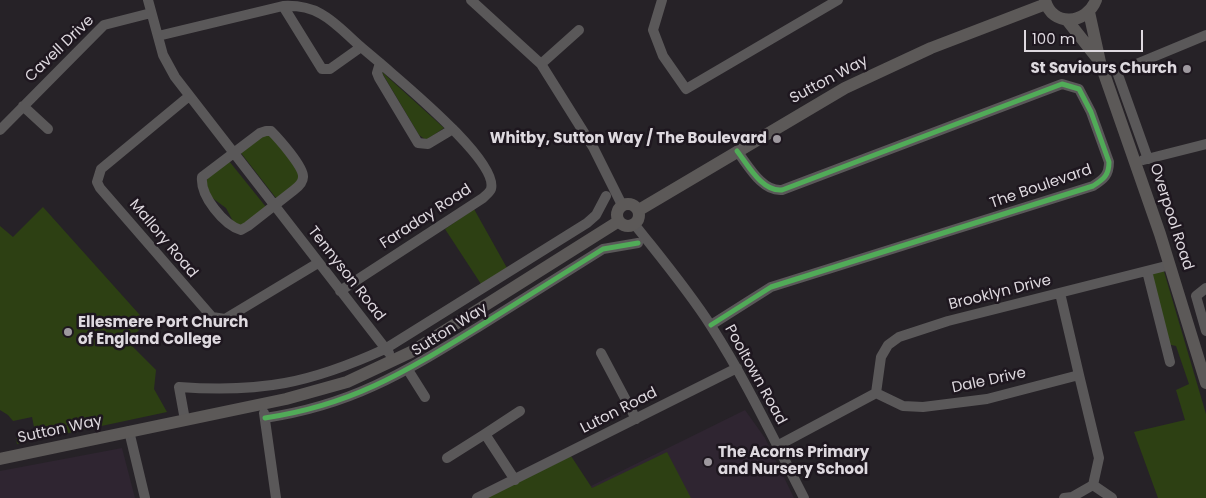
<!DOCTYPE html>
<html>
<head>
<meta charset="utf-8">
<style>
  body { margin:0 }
  #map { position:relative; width:1206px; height:498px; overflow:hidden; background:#262227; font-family:Poppins,sans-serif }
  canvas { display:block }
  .scale { position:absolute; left:1024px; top:30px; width:119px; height:22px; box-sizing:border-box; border:2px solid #ded9df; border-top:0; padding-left:6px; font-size:15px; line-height:18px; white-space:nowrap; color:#ded9df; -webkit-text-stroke:4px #1e171f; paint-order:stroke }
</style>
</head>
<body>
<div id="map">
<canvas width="1206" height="498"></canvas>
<div class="scale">100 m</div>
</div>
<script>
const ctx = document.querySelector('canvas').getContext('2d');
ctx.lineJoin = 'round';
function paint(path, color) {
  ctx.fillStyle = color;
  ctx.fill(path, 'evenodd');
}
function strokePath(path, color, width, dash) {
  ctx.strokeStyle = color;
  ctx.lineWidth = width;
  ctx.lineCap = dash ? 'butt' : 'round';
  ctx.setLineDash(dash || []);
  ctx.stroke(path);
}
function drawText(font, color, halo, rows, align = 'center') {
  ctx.font = font + ' Poppins,sans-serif';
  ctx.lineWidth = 5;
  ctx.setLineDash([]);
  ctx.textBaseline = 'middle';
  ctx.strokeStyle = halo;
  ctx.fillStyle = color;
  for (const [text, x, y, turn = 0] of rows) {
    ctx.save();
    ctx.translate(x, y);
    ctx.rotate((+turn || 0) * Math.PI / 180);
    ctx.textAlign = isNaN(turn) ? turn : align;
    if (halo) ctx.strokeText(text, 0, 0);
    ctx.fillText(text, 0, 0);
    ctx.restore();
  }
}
paint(new Path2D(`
  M745 410 765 438 794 498H593L591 486Z
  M122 448 135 498H0V471Z`), '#2f2531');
paint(new Path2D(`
  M381 71 444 128 426 140 419 135Z
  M267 135 273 138 298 171V183L276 198 241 153 261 137Z
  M229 161 266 207 246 224 239 225 234 223 226 208 211 197 206 183 208 177Z
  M43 207 147 323 127 341 156 370 154 389 167 412 17 444 16 438 97 418 35 432 32 417 13 421 8 415 0 410V226L13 237Z
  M474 209 507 268 481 284 445 229Z
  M1163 268 1206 414V498H1158L1134 432 1185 420 1176 390 1189 384 1176 346 1167 344 1148 271Z
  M667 452 691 498H485L571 456 592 488Z`), '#2d4013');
strokePath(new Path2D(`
  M148 0 163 55 175 77 389 353
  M471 0 541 64 593 147 622 205
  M662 0 653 30 663 56 686 89 838 0
  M283 6 322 69H330L361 47 380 63 377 73 379 78 418 143 428 144 453 129
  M158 36 283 6C321 4 335 24 361 47
  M541 64 579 30
  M188 97 101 169 97 182 100 188 212 317 225 319 318 263
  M23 106 48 129
  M0 130 104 25 151 13
  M266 131H271C278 138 304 167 303 177 303 183 298 187 294 190L248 226 241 230C224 225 200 196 202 177L260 133Z
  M1148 159 1117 72 1206 35
  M1143 160 1206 144
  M635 225C661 258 688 290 711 326 746 380 774 440 804 498
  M1147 271 1170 362
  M1206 288 1196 296 1206 331
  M340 291 483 198C485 196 490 192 491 189 499 161 400 81 380 63
  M711 325 771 287 1093 186C1104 179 1109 175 1109 162L1091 112 1079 89 1062 84 782 190C762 192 748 165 737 151
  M601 353 636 419
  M408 370 425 397
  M1079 375 1099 458 1093 485
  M876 393 881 357 888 345 899 337 948 321 1170 265
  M264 413 276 498
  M265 418C353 405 405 372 480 326 521 300 562 275 603 249L638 243
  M185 420 179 387C261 393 311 383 385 349L587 223 596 215 606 196
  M129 431 145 498
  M777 446 876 393 903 406 923 407 987 399 1079 375 1060 293
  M447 458 485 434
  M515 480 485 434 520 411
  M477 498 737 368
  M1064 498 1072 497 1093 485 1112 498`), '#5a5859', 10);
strokePath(new Path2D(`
  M1045 0C1052 28 1087 24 1096 0
  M1089 12 1100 62 1160 234 1206 383
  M1067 20 1097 58
  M617 215a11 11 0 1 1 22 0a11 11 0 1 1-22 0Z
  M639 210 845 88 931 48 1046 4
  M0 459 286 399 347 382 411 352 619 221`), '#5c5958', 12);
strokePath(new Path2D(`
  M711 325 771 287 1093 186C1104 179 1109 175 1109 162L1091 112 1079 89 1062 84 782 190C762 192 748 165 737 151
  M265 418C353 405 405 372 480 326 521 300 562 275 603 249L638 243`), '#51ab58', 5);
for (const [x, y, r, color] of [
  [1187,69,5,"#9e999f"],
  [777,139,5,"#9e999f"],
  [68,332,5,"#9e999f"],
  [708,462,5,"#9e999f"]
]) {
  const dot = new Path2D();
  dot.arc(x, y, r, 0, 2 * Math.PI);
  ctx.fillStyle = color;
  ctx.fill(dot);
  strokePath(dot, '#1e171f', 2);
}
drawText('15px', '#ded9df', '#1e171f', [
  ["Cavell Drive",60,49,-44],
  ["Sutton Way",829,80,-28],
  ["The Boulevard",1041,187,-19],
  ["Faraday Road",426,217,-33],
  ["Overpool Road",1171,217,72],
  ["Mallory Road",163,239,50],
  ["Tennyson Road",346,274,52],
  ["Brooklyn Drive",1000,293,-14],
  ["Sutton Way",450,330,-32],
  ["Pooltown Road",755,375,61],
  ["Dale Drive",989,381,-12],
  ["Luton Road",619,411,-27],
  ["Sutton Way",60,430,-12]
]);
drawText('bold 15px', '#ded9df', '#1e171f', [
  ["St Saviours Church",1177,69],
  ["Whitby, Sutton Way / The Boulevard",767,139],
  ["Ellesmere Port Church",78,323,"left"],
  ["of England College",78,340,"left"],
  ["The Acorns Primary",718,453,"left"],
  ["and Nursery School",718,470,"left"]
], 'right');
</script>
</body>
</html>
